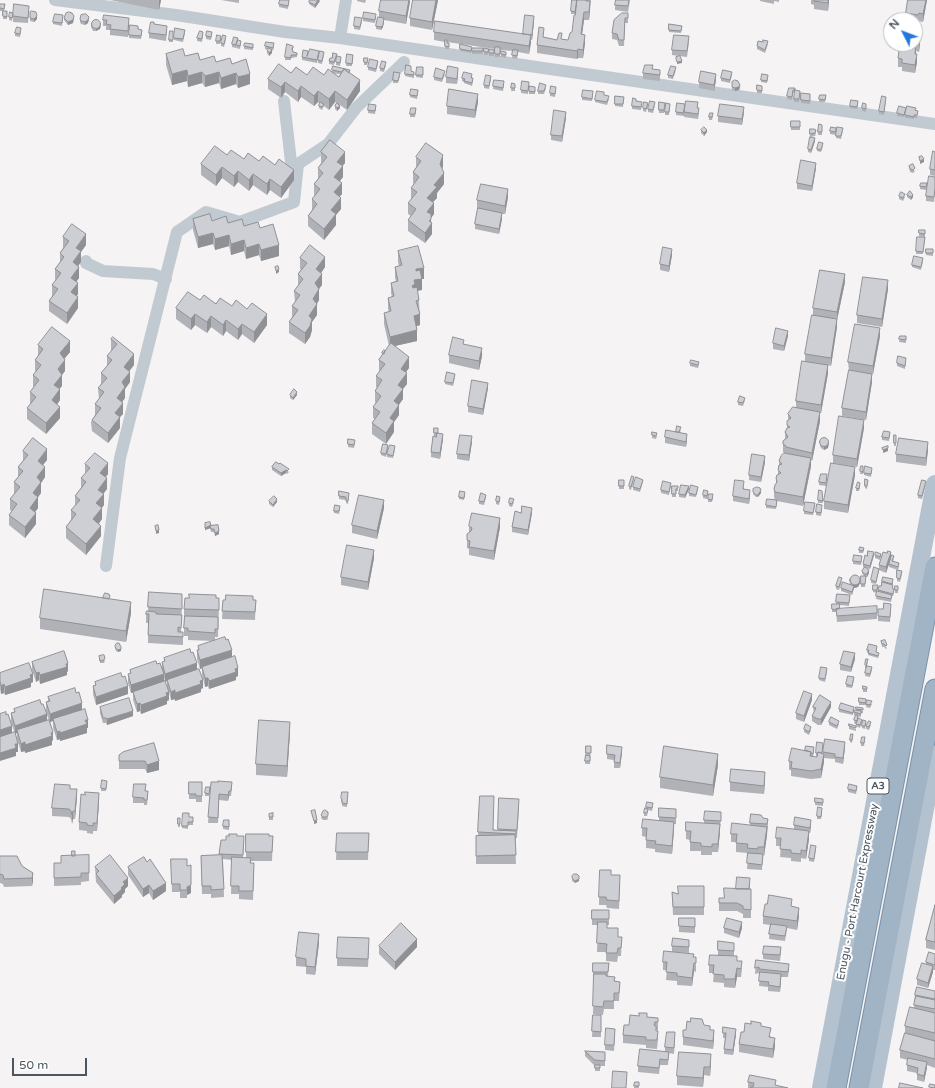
<!DOCTYPE html>
<html>
<head>
<meta charset="utf-8">
<style>
  body { margin:0 }
  #map { position:relative; width:935px; height:1088px; overflow:hidden; background:#f5f3f3; font-family:"Varela Round",sans-serif }
  canvas { display:block }
  .north { position:absolute; left:883px; top:12px; width:40px; height:40px; box-sizing:border-box; background:#fff; border:1px solid #b7bbbf; border-radius:50%; rotate:312deg; font-size:11px; font-weight:700; line-height:16px; text-align:center; color:#4b5660 }
  .north::after { content:''; display:block; margin:auto; width:14px; height:18px; background:#2477de; clip-path:polygon(50% 0,100% 100%,50% 72%,0 100%) }
  .scale { position:absolute; left:12px; top:1058px; width:75px; height:18px; box-sizing:border-box; border:2px solid #4b5660; border-top:0; padding-left:5px; font-size:12px; line-height:14px; white-space:nowrap; color:#4b5660; -webkit-text-stroke:3px #fff; paint-order:stroke }
</style>
</head>
<body>
<div id="map">
<canvas width="935" height="1088"></canvas>
<div class="north">N</div>
<div class="scale">50 m</div>
</div>
<script>
const ctx = document.querySelector('canvas').getContext('2d');
ctx.lineJoin = 'round';
function strokePath(path, color, width, dash) {
  ctx.strokeStyle = color;
  ctx.lineWidth = width;
  ctx.lineCap = dash ? 'butt' : 'round';
  ctx.setLineDash(dash || []);
  ctx.stroke(path);
}
function paint(path, color) {
  ctx.fillStyle = color;
  ctx.fill(path, 'evenodd');
}
function drawText(font, color, halo, rows, align = 'center') {
  ctx.font = font + ' "Varela Round",sans-serif';
  ctx.lineWidth = 4;
  ctx.setLineDash([]);
  ctx.textBaseline = 'middle';
  ctx.strokeStyle = halo;
  ctx.fillStyle = color;
  for (const [text, x, y, turn = 0] of rows) {
    ctx.save();
    ctx.translate(x, y);
    ctx.rotate((+turn || 0) * Math.PI / 180);
    ctx.textAlign = isNaN(turn) ? turn : align;
    if (halo) ctx.strokeText(text, 0, 0);
    ctx.fillText(text, 0, 0);
    ctx.restore();
  }
}
const trunk = new Path2D(`
  M836 1088 935 567
  M859 1088 935 689`);
strokePath(trunk, '#7991aa', 21);
strokePath(new Path2D(`
  M55 0 176 15 285 32 340 38 550 69 935 124
  M340 38 346 0
  M284 101 291 162 298 164
  M86 261V263L103 271 153 274 166 279
  M106 566 120 458 177 232 206 212 240 222 294 202 298 164 328 144 356 108 404 62`), '#c2cad1', 12);
strokePath(new Path2D(`
  M821 1088 935 484
  M873 1088 935 755`), '#b4c2cf', 18);
strokePath(trunk, '#a1b4c6', 19);
paint(new Path2D(`
  M110 0H161L159 10Z
  M221 0H239V3Z
  M320 0 315 8 309 4V2Z
  M357 0H366L365 3 357 1Z
  M410 0 406 24 384 20 383 27 381 30 376 29V26L379 17V11Z
  M438 0 432 30 410 26V18Z
  M577 0H591L589 20H584L582 34 585 43 583 58H578L577 59 537 53V45L544 36V37L557 40H568L572 32 575 15Z
  M577 0 575 14H571V11Z
  M630 0 628 12 615 10V5Z
  M760 0H779V2L774 1V4L760 1Z
  M811 0H829L828 11 814 9V5L811 4Z
  M908 0H927L923 22 919 21 918 23 915 22V20H906V13Z
  M289 2 288 9 279 7V4Z
  M0 4H5L4 11H7V19H3V11H0Z
  M29 11 28 23 13 22V16Z
  M30 12 37 19 34 22 30 21Z
  M13 13 12 21 9 20V17Z
  M628 13V23H625L624 46H619L617 40 612 39V33Z
  M376 17 375 23 363 21V18Z
  M63 18 62 26 53 24V22Z
  M64 18 74 19 73 23 68 25 64 20Z
  M80 19 89 20 88 23 85 25 81 24 80 22Z
  M103 20 129 23 128 37 110 35V30H106V26H103Z
  M362 21 360 30 354 29V26Z
  M534 21 532 40H531L529 54 518 52 517 59 512 58 513 51 500 50V57H495V49L447 42V43H449V49H445V42L434 40V32L523 34Z
  M91 24 101 25 100 29 96 31H93L91 27Z
  M154 24 167 32 166 41 149 38V33Z
  M669 24 682 26 681 33 669 32Z
  M138 29 142 33 141 39 129 38V35Z
  M21 31 20 37 15 36V33Z
  M173 31V42H169V40Z
  M185 33 183 42 174 40V38Z
  M203 34 202 42 197 41V38Z
  M212 35 211 40 206 39V36Z
  M221 39 220 44H216V41Z
  M226 39 224 47 221 46V43Z
  M238 41 236 48 232 47V44Z
  M689 42 687 57 672 55V50Z
  M241 43 240 49 236 48V45Z
  M920 43 919 52 916 51V54L917 62 915 73 902 71V67H898V58L900 44Z
  M768 44 765 53 757 49V46Z
  M244 46H253V50L244 49Z
  M265 46H274L273 51 272 50V53L269 56 267 53V50L268 49H265Z
  M293 46V52L297 53V57L291 58V60H285V57Z
  M472 48 483 51V54H472Z
  M460 49H472L471 53 460 51Z
  M494 50V56H489V53Z
  M501 51 506 52V58L501 57Z
  M484 52H489L488 55H484Z
  M319 53 317 63 302 60V57L308 54Z
  M166 54 185 56 200 60 232 64 250 84 238 88 236 84 221 89 219 83 205 87 202 83 188 87 187 81 172 85 166 65Z
  M347 54 353 55 352 66H346Z
  M324 55 322 64 318 63V60Z
  M337 56 334 65 329 64V61Z
  M364 58 368 61 367 65H364Z
  M341 59 340 66 336 65V62Z
  M378 63 376 72 368 70V67Z
  M386 65 384 72 380 71V68Z
  M333 66 350 73 360 91 347 110 340 105V108L337 111 335 109V106L337 103 335 102 329 110 324 106 322 110 319 108V106L320 103 318 102 314 106 301 97 298 102 285 92 281 98 268 89V79L291 73 307 75H324L332 72ZM333 73 338 74H340L339 77Z
  M417 67H423V78L416 77Z
  M411 69V71L414 74V78L405 76V74Z
  M653 69 660 75V81L643 79V73Z
  M676 70 673 79 668 78V75Z
  M458 73 457 84 446 83V77Z
  M445 74 442 82 434 80V77Z
  M732 75 730 83 721 81V78Z
  M400 76 398 83H393V80Z
  M472 77V78L473 81 472 86 464 83V82L462 81V78Z
  M768 78 767 83 761 82V80Z
  M491 79 489 89 484 88V85Z
  M716 80 714 91 699 88V82Z
  M732 82 740 87 739 90 735 91 732 90Z
  M512 83 515 86V91H511Z
  M504 84 503 91 493 89V86Z
  M529 85 528 94 521 93V90Z
  M762 86V93H757V90Z
  M546 88 544 94H538V91Z
  M795 88V90L800 94 799 102H794L795 92 793 93 792 100 787 99V96Z
  M535 90V94H529V91Z
  M556 90 555 97 550 96V93Z
  M418 93 417 99 410 97V95Z
  M801 93 810 94V104L801 103Z
  M593 94 592 101 582 100V97Z
  M615 96 624 97 623 107 615 106Z
  M826 98 825 102H819V99Z
  M609 99 607 105 595 102V100Z
  M886 100 884 115 879 114V111Z
  M636 101 642 105 641 110 632 109V106Z
  M478 102 475 118 447 114V106Z
  M659 102 665 103 664 113H659Z
  M863 103 866 106V112L862 111Z
  M858 104 857 109 850 108V106Z
  M648 105 646 112 643 111V108Z
  M655 105 653 113 648 112V109Z
  M670 106 669 115H665V112Z
  M376 108 375 114 368 113V110Z
  M698 108 699 114 698 119 684 117V113V116L676 115V112Z
  M916 110 918 113 917 118H914V119L905 118V115Z
  M416 111 415 117H410V114Z
  M906 111 904 117 897 116V113Z
  M744 112 742 125 718 122V116Z
  M713 116 712 120H709V117Z
  M566 118 562 142 551 140V135Z
  M791 121H800V130H791Z
  M819 124 822 125V135H818Z
  M810 129 816 133 815 136 810 137Z
  M701 130 707 132 704 136 701 133Z
  M836 130V135L830 134V131Z
  M843 130 841 139 836 138V136Z
  M815 141 811 153 808 152V149Z
  M823 146 821 152 817 151V149Z
  M321 152 345 163 342 166 343 177 340 181 342 194 339 197 341 209 336 215V225L324 240 308 226V216L312 210V199L315 195H314V184L318 179V168L321 163Z
  M935 152V176L930 175V169Z
  M227 155 244 159 259 161 294 180 281 198 270 190 267 195 253 185 249 191 238 182 234 187 222 178 216 186 201 175V164Z
  M416 157 443 166 442 169 444 184 437 193V198L433 202 434 214 431 218 432 234 425 243 408 231V220L411 216 408 214V203L412 199H411V188L414 184 413 183V172L416 168Z
  M909 166 915 171 913 173 910 172Z
  M816 168 812 191 797 189V183Z
  M935 177V193L934 202 926 201V196Z
  M920 186H927L926 190 920 189Z
  M907 195 913 197 911 200 907 197Z
  M899 196 905 197 903 201 899 199Z
  M508 197 505 214H502V219L499 234 475 229V224L478 209H477V200Z
  M193 219 212 221 260 228 279 256 261 261 259 255 246 259 244 251 231 255 229 246 215 250 213 244 198 248 193 230Z
  M919 230H925V237L919 236Z
  M63 237 86 245 81 252V262L78 266 79 278 76 282 78 294 77 296 78 308 67 324 49 311V301L52 296V285L56 280 55 279V269L60 262V253L63 248Z
  M925 237 923 254H916V251Z
  M926 249H933V256L926 255Z
  M398 251 424 279H422V290L417 291 419 300 420 325 416 326 417 341 395 346 409 368 406 372 407 384 403 389V399L399 404V415L394 422V432L386 444 372 434V423L375 419 373 418V407L376 403 375 402V391L377 387H376V376L380 371H379V360L382 355V353L385 351 389 346 384 324V313L389 312 388 309V298L392 297 391 293V283L396 281 395 278V267L399 266 398 262Z
  M672 255 669 272 660 270V264Z
  M300 258 325 267 321 273 322 285 319 289V300L317 304V315L312 322V330L310 337 305 344 289 333V322L292 317V306L295 302 294 291 298 286V274L301 269H300Z
  M923 261 921 270 912 267V265Z
  M845 282 837 320V327L831 366 828 365V373L821 413H820V421L812 461 811 460V466L803 506 777 501 776 509 766 508V505L775 500 774 497V489L776 484V478L778 474V470L779 465V461L786 454 783 452V441L785 439V432L787 428V421L788 420V414L796 408V401L805 361V354L813 315V308Z
  M888 289 882 327 857 323V315Z
  M200 300 232 306 267 325 254 343 242 334 238 340 226 331 223 336 211 327 207 333 195 325 191 330 176 319V308Z
  M788 336 784 351 773 349V343Z
  M880 336 873 374H872V382L866 420 842 416V408L849 371 848 362Z
  M900 336H906V343L899 342Z
  M113 337 134 365 129 371 130 382 125 389V398L122 402 123 414 120 417V428L108 443 92 431 91 422 95 415V404L99 399 98 388 101 384V373L107 366V356L112 351 111 350V339Z
  M464 344 482 356 479 370 449 363V355Z
  M38 345 70 352 64 359 65 371 62 375V386L59 389 60 400 57 405 60 418 46 434 27 419V408L31 404 30 403V392L34 387 33 386V375L36 372 35 371V360L38 356Z
  M906 361 905 369 897 366V363Z
  M690 363 699 365 698 368 690 366Z
  M455 377 453 386 445 384V382Z
  M488 388 483 415 468 412V406Z
  M290 395H297L293 400 290 398Z
  M745 400 743 406 738 405V402Z
  M864 428 857 467 833 463V455Z
  M681 430 680 432 687 440 686 447 665 443V437L676 432Z
  M434 433H438L443 439 440 459 431 457V452L437 436H434Z
  M890 434 889 441 882 440V437Z
  M652 435 657 436 656 439 652 438Z
  M894 435H896V446H894Z
  M472 442 469 461 457 459V454Z
  M355 443 354 448 348 447V444Z
  M820 443H829L828 448 824 450 821 448 820 446Z
  M388 448 386 457 381 455V453Z
  M395 449 393 458 387 457V454Z
  M928 450 926 466 896 462V454Z
  M23 451 47 460 43 465 45 477 41 483V493L38 497V508L35 512 36 524 25 538 9 525V515L12 511 10 510V499L14 494V482L18 477V467L23 461Z
  M276 462 289 472 287 474 286 473 281 476 272 470V467Z
  M765 462 761 482 749 480V475Z
  M85 464 108 474 106 477 107 489 103 494 104 505 102 508V519L99 524 101 536 86 555 66 538V527L71 520V510L75 506V496L81 488V478L85 474Z
  M861 466 863 469V474H860Z
  M872 470 871 477 864 475V473Z
  M855 475 848 513 824 509V501Z
  M827 477 826 486 819 485V482Z
  M634 479 631 490 629 489V486Z
  M619 480H624V489H619Z
  M643 482 640 492 633 490V487Z
  M868 482 867 489 865 488V486Z
  M926 484 922 499 918 498V495Z
  M671 486 669 495 661 493V490Z
  M672 486H678V491H676V497H672Z
  M860 486 859 491H856V488Z
  M744 487V489L750 495 749 504 733 501V496Z
  M689 489 685 498 679 497V494Z
  M698 489 696 497 689 496V493Z
  M753 489 761 493 758 497H756L753 494Z
  M822 491 823 503H818V500Z
  M708 494 707 499 703 498V495Z
  M349 495 348 504 346 503V500L339 499V496Z
  M465 495 464 500 459 499V497Z
  M486 497 484 505 479 504V501Z
  M713 497 712 502H708V499Z
  M500 500 499 505 496 504V501Z
  M269 501 277 502 273 507 269 504Z
  M514 502 512 507 509 506V503Z
  M815 506 813 515 804 514V511Z
  M384 508 377 539 352 533V525Z
  M822 508 821 516 816 515V512Z
  M340 509 339 514 334 513V511Z
  M521 513H532L528 535 512 532V527Z
  M205 523 211 526 218 525 219 534 215 536 214 532H211L210 528 205 530Z
  M469 526 500 527 494 560 469 555V549L467 548V534L469 533Z
  M859 550H864L863 553H859Z
  M874 555 870 569 866 568 869 573 867 577H866L865 587H861V576H864L862 573V571L865 568 863 567V564L867 556Z
  M875 555 881 556 880 560 875 558Z
  M374 558 368 590 341 585V577Z
  M891 558 886 573 879 570 876 584 871 583V580L879 568V565Z
  M894 558 893 562 899 566 898 570 889 567V564Z
  M862 559 861 565 853 564V561Z
  M897 570 902 574 900 582 897 581Z
  M883 577 893 582 892 588 894 592 893 596H892L891 602 876 599 877 593 873 592V590L878 588 877 592H878V590L881 586Z
  M849 579 860 583 858 587 854 588 852 595 841 591V588L850 585Z
  M842 581 839 590 836 589V586Z
  M895 586H898V593H895Z
  M149 592 182 602 181 632H183V645L148 643V623H146V614L148 611Z
  M837 594 850 595 849 606 840 605V609L877 613V619L837 622 836 612H832V609L836 604Z
  M103 598 110 599 131 613 126 642 40 629V618Z
  M216 598 219 607 218 637H215V640L232 657 238 676 236 677V680L209 689 208 686 205 687 202 675V668L200 669 197 659V650H198V646L214 641 188 640V636H184V609Z
  M223 600H256L255 620 222 619Z
  M883 609H891L890 622 878 621V616Z
  M881 641 887 648 886 649 884 647H882Z
  M115 646 121 649V651L118 652 116 651Z
  M877 649 876 652 879 655 878 658 868 655V653L867 652V650Z
  M99 656 105 661 104 663H100Z
  M164 658 197 670 203 688 201 689V692L175 701V699L171 700 169 692V700L167 701V704L141 714 140 711 137 712 133 700V692H135L131 693 128 683V674H130V670L157 664 162 667V662H164ZM164 677 165 682 167 681V688L164 681Z
  M855 659 851 672 840 670V664Z
  M32 662 68 671 67 672V675L40 684 39 680 36 682 32 670Z
  M868 662 867 666 872 670 870 677 865 676 866 669 865 668V665Z
  M827 671 825 682 819 680V678Z
  M0 673 33 682 31 683V687L5 695 4 693 1 694 0 689Z
  M854 680 852 688 846 687V684Z
  M95 682 128 694 96 705 93 694V686L95 685Z
  M863 686 867 689V692H863Z
  M48 697 82 710 88 728H87V733L60 741V739L57 740 53 728V721L50 722 53 740 52 741V745L25 753V751L21 752 17 739V733L15 734 11 722V713L14 712V709L46 710V702L48 701ZM47 715 49 720 47 721Z
  M866 699V705H859V702Z
  M812 700 804 722 796 719V713Z
  M866 704H872L870 708 866 707Z
  M100 707 133 716 107 725 106 723H103L100 713Z
  M813 707H831L821 725H818L812 721V716L814 713Z
  M856 707 863 711V713H861V717L858 716V719L862 722 860 728 856 726V724L854 723 856 716 854 715V712L856 710Z
  M839 709H854L853 715 839 712Z
  M829 722 839 724 837 729 829 725Z
  M866 723 865 729 862 728V726Z
  M871 725 869 730 866 729V726Z
  M849 726 856 729V731L849 729Z
  M804 729 811 730 809 735 804 732Z
  M290 732 287 777 256 775V764Z
  M853 737 852 743 850 742V740Z
  M825 739 845 747 843 764 835 762V759L824 758V762L821 778 811 779 791 776V770H789V761L805 750H814L813 757H817V756H816V753H823Z
  M865 740 864 746H861V743Z
  M154 743 159 770 147 773 145 769H119V755Z
  M586 746H591L590 764H585Z
  M622 752 620 768H614V760L607 759V754Z
  M718 765 713 796 660 788V777Z
  M765 780 764 794 730 791V782Z
  M189 782H202V802H196V799H189Z
  M211 782 232 787 231 796H229L228 801 219 800 218 823H208Z
  M107 784 106 791H101V788Z
  M857 788 856 794 848 792V789Z
  M70 789 77 797 75 819H73L72 824 71 819 69 817 52 816V808Z
  M210 790 209 796H205V793Z
  M146 791 148 796 147 805H144V803H133V797Z
  M348 795 347 807 342 806V803L341 801V798Z
  M480 796 494 830H498L499 798 519 807 517 838H516L515 842 516 864H476V836H478Z
  M823 799V806L815 805V802Z
  M99 801 97 831H93V834L87 833V831L79 830V822Z
  M653 806 652 811 648 810 647 816H644V813L646 809V807Z
  M659 808 676 814V824H674L672 854 655 852V849L646 848V837L642 836V828L659 820Z
  M323 811 328 818 327 820H323L321 818Z
  M822 811 821 819H817V816Z
  M273 813V820H269V814Z
  M751 814 763 818 768 819 767 835 764 856 763 855 762 870 747 869 748 856H747V853L736 852V842H731V834L750 825Z
  M189 817H193V825H188V829L182 828V826Z
  M721 817 718 852H712V855H701V851H690V840L686 839V831L704 823V820Z
  M178 818H180V827H178Z
  M229 823V830L223 829V826Z
  M794 825H811L810 833H809V839L806 859 801 858V862L791 861V858L780 857 781 846H776V838L794 829Z
  M337 833H369L368 860H336Z
  M246 834 273 836 272 861H251V863L254 871 253 900 239 899V894H231L232 860 223 859 224 897 211 898V894H202L201 856 219 855V854L226 840 237 836 244 842 243 858H246Z
  M816 848 814 862 809 861V858Z
  M0 856 22 866 33 873V881L32 886 4 887 3 884 0 883Z
  M75 856 89 873V881L81 882V885L54 886V863H61Z
  M171 859 187 866 191 893 187 895V898H180V892H172Z
  M95 867 128 886 125 889V892L122 895V897L114 904 96 882Z
  M128 867 166 891 153 900 149 893 143 897 128 875Z
  M572 876H579V881L575 883 572 881Z
  M620 883 619 909 607 908 606 905H599V897Z
  M750 883V889L751 897V918H743V914L737 911H719V898H724L736 889Z
  M704 886V915H673L672 892 678 894Z
  M935 905V950L926 948V940Z
  M792 906 799 916 797 930 787 928 785 941 769 939 770 925 763 924V916Z
  M592 910H609V925H607V928L618 937H622L621 956H618L617 962 606 961V952H597L598 925H592Z
  M679 918H695V933L679 932Z
  M724 928H742L739 938 724 933Z
  M319 943 315 975 306 974V967L296 966V957Z
  M689 945V953L672 952V946Z
  M379 946 417 947 395 970 379 954Z
  M369 947 368 967 337 966V958Z
  M734 948V956L742 969 741 977H737L735 988 724 987V983L713 982 714 973H709V965L718 955V950Z
  M781 952 780 961 763 959V954Z
  M935 954V970H933V972L928 988 917 985V979L926 964V962Z
  M694 957 696 965V972L694 971 692 986 677 985V981L666 980 667 970H663V962Z
  M756 960 789 969 788 977H781L780 992 768 991V987L759 986 760 974 759 973 755 974Z
  M593 963H609L608 977 615 981 620 982 619 1001H614V1009H604L603 1015 593 1014 594 977H593Z
  M935 991V1068L927 1065 924 1082 917 1080V1073L907 1071V1065L908 1060 900 1058V1050L905 1033V1026L914 1008 915 995Z
  M593 1015H601V1037H592Z
  M647 1017 658 1018V1030H656L658 1039 657 1049 646 1048V1045L623 1043V1035L629 1025Z
  M704 1025 710 1030 714 1038 713 1049 683 1045V1037L686 1030Z
  M761 1026 771 1037 775 1046 773 1058 739 1052V1044L744 1032Z
  M723 1033 736 1034 733 1055 724 1054V1049L725 1038H723Z
  M615 1034 614 1051 605 1050V1045Z
  M675 1038 674 1054 669 1053 668 1065H660L659 1074 638 1072V1066L665 1051V1047Z
  M585 1051 605 1052V1066H600V1071H595V1066L585 1056Z
  M711 1063 710 1076 704 1075 703 1087 677 1085V1076Z
  M635 1082H639V1088H634Z
  M748 1082 788 1088H748Z`), '#b0b2b7');
paint(new Path2D(`
  M159 0H161L159 10Z
  M318 0 320 1 315 8V5Z
  M409 0H410V2L406 24V16Z
  M436 0H438L432 30V22Z
  M590 0V10L589 20V12Z
  M828 0H829L828 11Z
  M926 0H927L923 22V14Z
  M584 12V20L581 42V34Z
  M37 16V19L34 22V19Z
  M74 16 73 23 68 25V22Z
  M534 16V21L532 40V35Z
  M89 17 88 23 85 25V22Z
  M129 18V23L128 37V31Z
  M384 18 383 27 381 30V27Z
  M101 23 100 29 96 31V29Z
  M531 35V43L529 54V46Z
  M585 35V43L583 58V50Z
  M920 35V43L919 52V44Z
  M916 43V51L915 62V54Z
  M578 49V58L577 59V51Z
  M272 50V53L269 56V53Z
  M917 54V62L915 73V65Z
  M682 61V63L677 64V62Z
  M458 68V73L457 84V79Z
  M187 70V81L172 85V74Z
  M202 72V83L188 87V76Z
  M219 72V83L205 87V76Z
  M236 73V84L221 89V78Z
  M250 74V84L238 88V77Z
  M716 74V80L714 91V85Z
  M360 80V91L347 110V100Z
  M285 82V92L281 98V87Z
  M740 85V87L739 90 735 91V88Z
  M301 86V97L298 102V91Z
  M318 91V102L314 106V96Z
  M335 91V102L329 110V99Z
  M478 94V102L475 118V110Z
  M340 106V108L337 111V108Z
  M744 107V112L742 125V119Z
  M566 112V118L562 142V136Z
  M707 130V132L704 136V133Z
  M815 138V141L811 153V150Z
  M345 152V163L337 173V162Z
  M443 155V166L440 175V164Z
  M924 159V162L920 164V161Z
  M816 163V168L812 191V186Z
  M343 166V177L334 188V177Z
  M222 167V178L216 186V175Z
  M294 170V180L281 198V187Z
  M238 171V182L234 187V176Z
  M444 173V184L437 193V198L427 208V198L434 185Z
  M253 174V185L249 191V180Z
  M270 179V190L267 195V184Z
  M342 183V194L334 203V192Z
  M508 189V197L505 214V206Z
  M913 195V197L911 200V197Z
  M341 198V209L336 215V225L324 240V229L331 210Z
  M434 203V214L427 223V212Z
  M502 213V219L499 234V229Z
  M431 219V224L432 223V234L425 243V233Z
  M213 233V244L198 248V237Z
  M86 234V245L81 252V262L73 273V262L76 248Z
  M229 235V246L215 250V239Z
  M244 240V251L231 255V244Z
  M259 244V255L246 259V248Z
  M279 245V256L261 261V250Z
  M672 249V255L669 272V266Z
  M325 257V267L316 280V269Z
  M79 267V278L71 289V278Z
  M424 268V279H422V290L415 291V295L412 286 414 280 416 269Z
  M279 269V272L276 274V271Z
  M322 274V285L315 294V283Z
  M845 274V282L837 320V312Z
  M888 280V289L882 327V319Z
  M78 283V294L71 303V292Z
  M319 289V300L314 308 317 304V315L312 322V330L310 337 305 344V333L313 299Z
  M78 297V308L67 324V313Z
  M195 314V325L191 330V319Z
  M267 314V325L254 343V332Z
  M420 314V325L414 327V316Z
  M211 316V327L207 333V322Z
  M837 319V327L831 366V358Z
  M226 320V331L223 336V325Z
  M242 324V334L238 340V329Z
  M880 328V336L873 374V366Z
  M417 330V341L390 347V337Z
  M788 331V336L784 351V346Z
  M70 341V352L60 364V353Z
  M482 348V356L479 370V361Z
  M134 354V365L124 378V367Z
  M409 357V368L401 379V369Z
  M65 360V371L60 377 62 375V386L54 395V385L58 369Z
  M828 365V373L821 413V405Z
  M130 372V382L125 389V398L117 409V398L122 382Z
  M407 373V384L403 389V399L394 412V401L398 385Z
  M872 374V382L866 420V412Z
  M488 383V388L483 415V409Z
  M60 389V400L52 411V400Z
  M297 392V395L293 400V398Z
  M123 403V414L120 417V428L108 443V433L115 413Z
  M399 405V415L394 422V432L386 444V433L390 418Z
  M60 407V418L46 434V423Z
  M820 412V421L812 461V453Z
  M864 420V428L857 467V459Z
  M443 434V439L440 459V453Z
  M687 434V440L686 447V442Z
  M472 436V442L469 461V455Z
  M829 441 828 448 824 450V447Z
  M928 442V450L926 466V458Z
  M888 448V451L883 453V450Z
  M47 449V460L38 471V461Z
  M765 456V462L761 482V477Z
  M811 458V466L803 506V497Z
  M108 463V474L100 483V473Z
  M45 467V477L41 483V493L33 504V493L37 477Z
  M855 467V475L848 513V505Z
  M286 470V473L281 476V473Z
  M107 478V489L98 501V490Z
  M689 486V489L685 498V495Z
  M750 490V495L749 504V499Z
  M761 490V493L758 497V495Z
  M104 494V505L96 514V503Z
  M38 497V508L30 519V508Z
  M277 499V502L273 507V505Z
  M384 500V508L377 539V531Z
  M102 508V519L93 530V519Z
  M532 508V513L528 535V530Z
  M36 513V524L25 538V527Z
  M500 518V527L494 560V551Z
  M211 525V528L205 530V528Z
  M101 526V536L86 555V544Z
  M159 530V533L156 534V531Z
  M219 531V534L215 536V533Z
  M374 550V558L368 590V582Z
  M874 552V555L870 569V566Z
  M891 552V558L886 573V567Z
  M869 570V573L867 577V574Z
  M860 580V583L858 587 854 588 852 595 853 585Z
  M131 602V613L126 642V631Z
  M121 647V651L118 652V650Z
  M232 650V658L200 669V660Z
  M855 653V659L851 672V667Z
  M68 663V671L67 672V675L40 684V675Z
  M197 663V671L167 680V681L165 682V674Z
  M238 668V676L236 677V680L209 689V681Z
  M39 672V680L36 682V673Z
  M33 674V682L31 683V687L5 695V687Z
  M164 674V682L131 693V685Z
  M205 678H208V686L205 687Z
  M203 680V688L201 689V692L175 701V693Z
  M4 684V693L1 694V686Z
  M128 686V694L96 705V697Z
  M175 690V699L171 700V692Z
  M169 692V700L167 701V704L141 714V705Z
  M812 694V700L804 722V716Z
  M831 702V707L821 725V719Z
  M82 703V711L53 719V721L50 722V714Z
  M140 703V711L137 712V704Z
  M133 711V716L107 725V719Z
  M47 714V723L17 730V733L15 734V726Z
  M85 720H88V728H87V733L60 741V733Z
  M290 722V732L287 777V766Z
  M12 726V734L0 738V730Z
  M60 731V739L57 740V732Z
  M53 732V740L52 741V745L25 753V745Z
  M25 742V751L21 752V744Z
  M845 742V747L843 764V758Z
  M15 744H18V752H16V756L0 761V753Z
  M622 747V752L620 768V763Z
  M718 754V765L713 796V785Z
  M824 754V762L821 778V769Z
  M159 761V770L147 773V765Z
  M765 772V780L764 794V786Z
  M77 789V797L75 819V811Z
  M229 791V796L228 801V795Z
  M99 793V801L97 831V823Z
  M73 811V819L72 824V815Z
  M768 819 767 835 764 856V847L767 827Z
  M317 820V823L314 824V821Z
  M811 820V825L810 833V828Z
  M674 822V830L672 854V846Z
  M720 824V832L718 852V844Z
  M809 831V839L806 859V851Z
  M33 873V881L32 886V878Z
  M128 878V886L125 889V892L122 895V897L114 904V896L121 888 123 882Z
  M579 879V881L575 883V881Z
  M166 883V891L153 900V891Z
  M149 885V893L143 897V889Z
  M191 885V893L187 895V887Z
  M799 908V916L797 930V921Z
  M742 922V928L739 938V932Z
  M319 934V943L315 975V967Z
  M417 939V947L395 970V962Z
  M694 963V971L692 986V978Z
  M933 966V972L928 988V983Z
  M737 968V977L735 988V979Z
  M781 974V980L780 992V987Z
  M736 1029V1034L733 1055V1050Z
  M714 1030V1038L713 1049V1041Z
  M775 1038V1046L773 1058V1049Z
  M711 1054V1063L710 1076V1067Z
  M927 1062V1068L924 1082V1076Z
  M704 1067V1075L703 1087V1078Z`), '#909195');
const building = new Path2D(`
  M280 0H289L288 6 279 4Z
  M310 0H318L315 5 309 2Z
  M381 0H409L406 16 379 11Z
  M413 0H436L432 22 410 18Z
  M572 0H577L575 12 571 11Z
  M577 0H586V1H590L589 12H584L581 34 585 35 583 50 578 49 577 51 537 45 539 27 544 28 543 37 557 40 559 33H562L561 39 568 40 570 33 572 32 574 15H575Z
  M616 0H629L628 6 615 5Z
  M815 0H828V3L814 1Z
  M908 0H926L923 14 919 13 918 15 906 13Z
  M0 4H5L4 9 0 8Z
  M14 4 29 6 28 18 13 16Z
  M3 11H7V17L3 16Z
  M32 11 36 12 37 16 34 19 30 18V12Z
  M10 12 13 13 12 18 9 17Z
  M69 12 72 13 74 16 73 20 68 22 64 18 66 13Z
  M364 12 376 14 375 20 363 18Z
  M622 13H628V18H625L624 40H619L617 34 612 33 614 20Z
  M55 14 63 15 62 23 53 22Z
  M86 14 89 17 88 20 85 22 81 21 80 19 81 15Z
  M104 15 129 18 128 31 110 29 111 25 106 24 107 20H103Z
  M525 15 534 16 532 35 523 34Z
  M355 17 362 18 360 27 354 26Z
  M378 17 384 18 383 25 381 27 376 26Z
  M91.5 24a4.5 4.5 0 1 1 9 0a4.5 4.5 0 1 1-9 0Z
  M435 21 531 35 529 46 434 32Z
  M151 22H154V24L167 26 166 35 149 33Z
  M669 24 682 26 681 31 669 30Z
  M130 25 138 26V29L142 30 141 36 129 35Z
  M17 27 21 28 20 34 15 33Z
  M175 28 185 30 183 39 174 38Z
  M170 31H173V40H169Z
  M200 31 203 32 202 39 197 38Z
  M207 31 212 32 211 37 206 36Z
  M915 34 920 35 919 44 916 43 915 54H917L915 65 902 63V59L898 58 900 44H915Z
  M217 35 221 36 220 41H216Z
  M223 35 226 36 224 44 221 43Z
  M674 35 689 36 687 51 672 50Z
  M234 37 238 38 236 45 232 44Z
  M238 40 241 41 240 46 236 45Z
  M445 40H447V43H449V47L445 46Z
  M763 40 768 41 765 50 757 46 758 41 763 42Z
  M266 42 274 43 273 48 265 46Z
  M245 43 253 44V48L244 46Z
  M287 44 293 46V48H292L293 52 297 53V55H291V58L285 57Z
  M460 44 472 47 471 51 460 49Z
  M495 47H500V54H495Z
  M269 48 272 50 269 53 267 50Z
  M472 48H483V51H472Z
  M484 48 489 49 488 52H484Z
  M183 49 185 56 198 53 200 60 214 56 216 62 230 58 232 64 246 59 250 74 238 77 236 73 221 78 219 72 205 76 202 72 188 76 187 70 172 74 166 54Z
  M310 49 319 51 317 60 302 57 303 50 308 51 307 56Z
  M490 49 494 50V53H489Z
  M513 50H518L517 56 512 55Z
  M320 51 324 52 322 61 318 60Z
  M501 51 506 52V55L501 54Z
  M333 53 337 54 334 62 329 61 330 58H332Z
  M347 54 353 55 352 64 346 63Z
  M337 56 341 57 340 63 336 62Z
  M680 56 682 61 677 62 676 59V57Z
  M364 58H368L367 63 364 62Z
  M370 59 378 61 376 69 368 67Z
  M382 61 386 62 384 69 380 68Z
  M279 64 291 73 296 67 307 75 313 67 324 75 328 69 339 77 344 69 360 80 347 100 335 91 329 99 318 91 314 96 301 86 298 91 285 82 281 87 268 79Z
  M406 65 411 66V71L414 72V75L405 74Z
  M645 65H653L652 69 660 70V75L643 73Z
  M333 66 350 70 349 73 344 69 342 72 332 70Z
  M448 66 458 68 457 79 446 77Z
  M671 66 676 67 673 76 668 75Z
  M417 67H423V75H416Z
  M436 68 445 71 442 79 434 77Z
  M723 70 732 72 730 80 721 78Z
  M701 71 716 74 714 85 699 82Z
  M394 72 400 73 398 81 393 80Z
  M464 72 472 74 471 78H473L472 83 464 81 465 79 462 78Z
  M762 74 768 75 767 81 761 80Z
  M486 75 491 76 489 86 484 85Z
  M494 80 504 81 503 88 493 86Z
  M735 80 738 81 740 85 739 87 735 88 732 87V82Z
  M522 81 529 82 528 91 521 90Z
  M512 83 515 84V88H511Z
  M540 83 546 85 544 91H538Z
  M757 85 762 86V91L757 90Z
  M530 86 535 87V92L529 91Z
  M551 86 556 87 555 94 550 93Z
  M789 88H795V90H793L792 97 787 96Z
  M411 89 418 90 417 96 410 95Z
  M449 89 478 94 475 110 447 106Z
  M583 90 593 91 592 99 582 97Z
  M795 90 800 91 799 99H794Z
  M597 91 604 92V95L609 96 607 102 595 100Z
  M801 93 810 94V101L801 100Z
  M820 95H826L825 100 819 99Z
  M615 96 624 97 623 104H615Z
  M882 96 886 97 884 112 879 111Z
  M633 98 636 99V101L642 102 641 107 632 106Z
  M851 100 858 101 857 107 850 106Z
  M650 101 655 102 653 110 648 109Z
  M686 101 698 102 697 108H699L698 114 684 112Z
  M320 102 324 104 322 107 319 106Z
  M644 102 648 103 646 109 643 108Z
  M659 102 665 103 664 110H659Z
  M337 103 340 106 337 108 335 106Z
  M666 103 670 104 669 112H665Z
  M677 103 685 104 684 113 676 112Z
  M863 103 866 104V109L862 108Z
  M369 104 376 105 375 111 368 110Z
  M720 104 744 107 742 119 718 116Z
  M899 106 906 108 904 115 897 113Z
  M907 106 916 108 915 110 918 111 917 115H914V117L905 115Z
  M411 108H416L415 114H410Z
  M554 110 566 112 562 136 551 135Z
  M710 113H713L712 117H709Z
  M791 121H800V127H791Z
  M819 124 822 125V132H818Z
  M704 127 707 130 704 133 701 130Z
  M831 127 836 128V132L830 131Z
  M837 127 843 128 841 136H836Z
  M810 129H814L816 130 815 133 810 134Z
  M810 137 815 138 811 150 808 149Z
  M330 140 345 152 337 162 343 166 334 177 342 183 334 192 341 198 331 210 336 214 324 229 308 216 317 204 312 199 320 189 314 184 323 173 318 168 327 157 321 152Z
  M819 142 823 143 821 150 817 149Z
  M426 143 443 155 440 164 444 173 434 185 437 187 427 198 434 203 427 212 431 214V219L429 221 432 223 425 233 408 220 416 209 408 203 417 192 411 188 419 177 413 172 421 161 416 157Z
  M215 146 227 155 231 150 244 159 248 153 259 161 263 156 275 165 279 159 294 170 281 187 270 179 267 184 253 174 249 180 238 171 234 176 222 167 216 175 201 164Z
  M933 151 935 152V170L930 169Z
  M922 156 924 159 920 161 919 157Z
  M801 160 816 163 812 186 797 183Z
  M913 164 915 168 913 170 910 169 909 166Z
  M929 176 935 177V188L934 197 926 196Z
  M921 183H927L926 187 920 186Z
  M481 184 508 189 505 206 477 200Z
  M910 191 913 195 911 197 907 195Z
  M901 192 905 194 903 198 899 196Z
  M478 208 502 213 499 229 475 224Z
  M210 214 212 221 226 216 228 223 242 219 244 226 258 222 260 228 273 224 279 245 261 250 259 244 246 248 244 240 231 244 229 235 215 239 213 233 198 237 193 219Z
  M72 224 86 234 76 248 81 251 73 262 79 267 71 278 78 283 71 292 78 297 67 313 49 301 58 289 52 285 61 273 55 269 64 257 60 253 69 241 63 237Z
  M919 230H925V234L919 233Z
  M917 237H925L923 252 916 251Z
  M310 245 325 257 316 269 322 274 315 283 319 289 313 299 317 304 309 316 312 319 310 326 305 333 289 322 298 310 292 306 300 295 294 291 303 279 298 274 307 263 300 258Z
  M418 246 424 268 416 269V271L420 270 422 279 414 280 415 284 412 286 413 288 417 287 419 300 416 301 420 314 414 316 417 330 390 337 384 313 391 311 388 298 394 296 391 283 398 281 395 267 402 265 398 251Z
  M663 247 672 249 669 266 660 264Z
  M926 249H933V253H926Z
  M914 256 923 258 921 267 912 265Z
  M278 266 279 269 276 271 275 267Z
  M820 270 845 274 837 312 813 308Z
  M863 277 888 280 882 319 857 315Z
  M188 292 200 300 204 295 216 304 220 298 232 306 236 300 247 309 252 303 267 314 254 332 242 324 238 329 226 320 223 325 211 316 207 322 195 314 191 319 176 308Z
  M812 315 837 319 831 358 805 354Z
  M855 324 880 328 873 366 848 362Z
  M52 327 70 341 60 353 65 360 58 369 62 375 54 385 60 389 52 400 60 407 46 423 27 408 36 397 30 392 39 380 33 375 41 365 35 360 43 349 38 345Z
  M776 328 788 331 784 346 773 343Z
  M900 336H906V340L899 339Z
  M113 337 134 354 124 367 130 372 122 382 125 387 117 398 123 403 115 413 120 417 108 433 92 420 101 408 95 404 104 392 98 388 107 378 101 373 112 360 107 356 117 344 111 339Z
  M453 337 464 340 463 344 482 348 479 361 449 355Z
  M391 343 409 357 401 369 407 373 398 385 403 389 394 401 399 405 390 418 394 421 386 433 372 423 380 412 373 407 381 396 375 391 382 380 376 376 385 364 379 360Z
  M384 350 385 351 384 354 382 353Z
  M898 356 906 358 905 366 897 363Z
  M691 360 699 362 698 365 690 363Z
  M802 361 828 365 821 405 796 401Z
  M849 370 872 374 866 412 842 408Z
  M447 372 455 374 453 383 445 382Z
  M472 380 488 383 483 409 468 406Z
  M294 389 297 392 293 398 290 395Z
  M740 396 745 398 743 403 738 402Z
  M793 407 820 412 812 453 786 447V446L783 444V441L788 437 785 432 787 428 790 427 787 425V421L791 418 788 414Z
  M839 416 864 420 857 459 833 455Z
  M677 426 681 427 679 432H676Z
  M434 428H438V433H434Z
  M666 430 687 434 686 442 665 437Z
  M884 431 890 432 889 438 882 437Z
  M652 432 657 433 656 436 652 435Z
  M437 433 443 434 440 453 431 452 433 436 436 437Z
  M460 435 472 436 469 455 457 454Z
  M894 435H896V443H894Z
  M819.5 442a4.5 4.5 0 1 1 9 0a4.5 4.5 0 1 1-9 0Z
  M33 438 47 449 38 461 45 467 37 477 41 482 33 493 38 497 30 508 36 513 25 527 9 515 17 504 10 499 20 487 14 482 23 471 18 467 28 455 23 451Z
  M899 438 928 442 926 458 896 454Z
  M348 439 355 440 354 445 348 444Z
  M383 444 388 445 386 454 381 453Z
  M390 445 395 446 393 456 387 454Z
  M888 446V448L883 450 882 448Z
  M95 453 108 463 100 473 107 478 98 490 104 494 96 503 102 508 93 519 101 526 86 544 66 527 76 514 71 510 80 500 75 496 86 482 81 478 90 468 85 464Z
  M784 453 811 458 803 497 775 492 774 489 775 485 777 482 776 478 777 475 781 473 778 470 779 465 782 464 779 461 781 456Z
  M752 454 765 456 761 477 749 475Z
  M276 462 279 464 280 463 289 469 287 471 286 470 281 473 272 467Z
  M831 463 855 467 848 505 824 501Z
  M861 466H863V472L860 471Z
  M865 466 872 468 871 474 864 473Z
  M821 474H827L826 483 819 482Z
  M632 476 634 477 631 487 629 486Z
  M636 477 643 480 640 489 633 487Z
  M865 479 868 480 867 486H865Z
  M619 480H624V486H619Z
  M735 480 744 481 743 489 750 490 749 499 733 496Z
  M922 480 926 481 922 496 918 495Z
  M663 481 671 483 669 492 661 490Z
  M858 482 860 483 859 489 856 488Z
  M681 485 689 486 685 495 679 494Z
  M691 485 698 487 696 495 689 493Z
  M672 486H678V488L676 489V494H672Z
  M757 487 760 488 761 490 758 495H756L753 492V489Z
  M704 490 708 491 707 496 703 495Z
  M819 490 822 491 823 501 818 500Z
  M339 491 349 493 348 501H346V497L339 496Z
  M460 491 465 492 464 498 459 497Z
  M481 493 486 495 484 502 479 501Z
  M709 494H713L712 500 708 499Z
  M359 495 384 500 377 531 352 525Z
  M274 496 277 499 273 505 269 501Z
  M497 496 500 497 499 502 496 501Z
  M510 498 514 499 512 504 509 503Z
  M767 499 777 500 776 507 766 505Z
  M805 502 815 503 813 513 804 511Z
  M817 504 822 505 821 513 816 512Z
  M335 505 340 506 339 511H334Z
  M522 506 532 508 528 530 512 527 515 511 521 513Z
  M472 513 500 518 494 551 469 547 470 541 467 540V534L471 531 472 528 469 526Z
  M210 522 211 525 205 528V523Z
  M158 525 159 530 156 531 155 526Z
  M218 525 219 531 215 533 214 529H211L210 526Z
  M347 545 374 550 368 582 341 577Z
  M860 547 864 548 863 551 859 550Z
  M868 551 874 552 870 566 863 564 865 555 867 556Z
  M888 551 891 552 886 567 879 565 883 552 887 553Z
  M876 552 881 554 880 557 875 555Z
  M854 555 862 556 861 562 853 561Z
  M892 555 894 556 892 561 899 563 898 567 889 564Z
  M865 567 869 570 867 574H864L862 571Z
  M874 567 879 569 876 582 871 580Z
  M897 570 902 571 900 579 897 578Z
  M850 580a5 5 0 1 1 10 0a5 5 0 1 1-10 0Z
  M861 576H866L865 584H861Z
  M839 577 842 578 839 587 836 586Z
  M883 577 893 579 892 584 882 581Z
  M843 582 854 586 852 592 841 588Z
  M882 582 893 585 892 588 894 589 893 594 878 590 879 586H881Z
  M873 585H878L877 590H873Z
  M895 586H898V590H895Z
  M44 589 131 602 126 631 40 618Z
  M877 591 892 595 891 599 876 596Z
  M149 592 182 594V609L148 607Z
  M105 593 109 594 110 596 109 599 103 598Z
  M189 594 216 595V598H219V610L184 609 185 598H189Z
  M837 594 850 595 849 603 836 602Z
  M226 595 253 596V600H256L255 612 222 611 223 600H225Z
  M884 603 891 604 890 617 878 616V609H883Z
  M832 604H840L839 609H836V610L832 609Z
  M877 606V613L837 616 836 609Z
  M147 611 156 612V614L182 615 181 628 178 627V632H183V637L148 635 149 614H146Z
  M185 616 218 617V629H215V633L188 631V628H184Z
  M225 637 226 640 228 639 232 650 200 660 197 650H199L198 646Z
  M885 640 887 645 886 646 884 644H882L881 641Z
  M117 643H119L121 647V649L118 650 116 649 115 646Z
  M869 644 877 646 876 652 879 653 878 656 868 653 869 650H867Z
  M190 649 191 653 193 652 197 663 165 674 162 662 165 661 164 658Z
  M64 651 68 663 66 664 67 667 40 675 39 672 36 673 32 662Z
  M844 651 855 653 851 667 840 664Z
  M104 655 105 658 104 660 100 661 99 656Z
  M235 656 238 668 235 669 236 672 209 681 208 678H205L202 667Z
  M866 659H868L866 666 865 665Z
  M156 661 157 664 160 663 164 674 131 685 128 674 131 673 130 670Z
  M29 663 33 674 30 675 31 678 5 687 4 684 1 686 0 681V673Z
  M867 666 872 667 870 674 865 673Z
  M821 667 827 668 825 679 819 678Z
  M199 669 203 680 200 681 201 684 175 693V690L171 692 167 680Z
  M121 673 122 677 125 676 128 686 96 697 93 686 96 685 95 682Z
  M848 676 854 677 852 686 846 684Z
  M165 681 169 692 166 693 167 696 141 705 140 703 137 704 133 692Z
  M863 686 867 687V689H863Z
  M75 688 76 693 79 692 82 703 50 714 46 702 50 701 48 697Z
  M804 691 812 694 804 716 796 713Z
  M820 695 831 702 821 719H818L812 716 816 708 813 707Z
  M129 698 133 711 107 719 106 718H103L100 707Z
  M859 698 866 699V703L859 702Z
  M40 700 41 704H43L47 714 15 726 11 713 15 712 14 709Z
  M867 700 872 701 870 705 866 704Z
  M841 703 854 707 853 713 839 709Z
  M856 707 863 708V710L856 709Z
  M85 709 88 720H85L87 724 60 733V731L57 732 53 719Z
  M855 710 861 711V714L854 712Z
  M6 712V715L8 714 12 726 0 730V714Z
  M856 715 858 716 857 721 854 720Z
  M831 717 839 721 837 726 829 722Z
  M859 718 862 720 860 725 856 724Z
  M49 720 53 732 51 733 52 736 25 745V742L21 744 17 730Z
  M259 720 290 722 287 766 256 764Z
  M863 720 866 721 865 726H862Z
  M869 721 871 722 869 727 866 726Z
  M806 724 811 727 809 732 804 729Z
  M849 724 856 726V728L849 726Z
  M15 732 18 744H15L16 748 0 753V737Z
  M851 734H853L852 740H850Z
  M862 737H865L864 743H861Z
  M825 739 845 742 843 758 835 757V754L823 752Z
  M817 742 823 743 822 753 818 752V753H816Z
  M154 743 159 761 147 765 145 761H119V755L123 752Z
  M607 745 622 747 620 763 614 762 615 755 607 754Z
  M586 746H591V753H586Z
  M664 746 718 754 713 785 660 777Z
  M806 746 814 747 813 754H811V752L805 750Z
  M792 748 811 752 810 756 817 757 818 752 824 754 821 769 811 771 791 768 792 762 789 761Z
  M586 755 590 756V761H585Z
  M731 769 765 772 764 786 730 782Z
  M102 780 107 781 106 789 101 788Z
  M218 781 232 782 231 791H229L228 795 219 794 218 818 208 817 211 782H218Z
  M189 782H202V796H196V794H189Z
  M55 784 70 785V789H77L75 811H73L72 815 71 811 69 809 52 808Z
  M134 784H146L145 791H148L147 800H144V798L133 797Z
  M849 784 857 786 856 791 848 789Z
  M206 787H210L209 794 205 793Z
  M85 792 99 793 97 823H93V826L87 825V823L79 822 81 794 85 795Z
  M342 792H348L347 804 342 803V800L341 798Z
  M480 796H494L493 830 516 831V834L478 832Z
  M499 798 519 799 517 830 498 829Z
  M815 798 823 799V803L815 802Z
  M647 802 653 803 652 808 646 807Z
  M818 807 822 808 821 817 817 816Z
  M645 808 648 809 647 813H644Z
  M659 808 676 809V818L659 817Z
  M315 810 317 820 314 821 311 811Z
  M325 810 328 812V815L327 817H323L321 815 323 811Z
  M705 811 721 812V821L704 820Z
  M183 813H189V817H193V822H188V826H182Z
  M273 813V817H269V814Z
  M751 814 761 815 763 818 768 819 767 824 750 823Z
  M795 817 811 820 810 828 794 825Z
  M178 818H180V824H178Z
  M643 819 674 822 672 846 655 844 656 841 646 840 647 828H642Z
  M224 820H229V827L223 826Z
  M686 822 720 824 718 844H712V847L701 846V843L690 842 691 831H686Z
  M732 823 767 827 764 847H758V849L747 848 748 844 736 843 737 834H731Z
  M777 827 809 831 806 851 801 850V854L791 853V850L780 849 781 838H776Z
  M337 833H369L368 852H336Z
  M229 834H237V836H244L243 855 219 854 221 840H226V836H229Z
  M246 834H269V836H273L272 852H246Z
  M515 835 516 855 476 856V836Z
  M811 845 816 846 814 859 809 858Z
  M72 851H75V856H72Z
  M748 853 763 854 762 865 747 863Z
  M89 855V873H81V877L54 878V863H61V856Z
  M110 855 128 878 123 882 125 884 121 888 122 889 114 896 96 874 99 871 95 867Z
  M222 855 224 889 211 890V886H202L201 856Z
  M0 856H17L22 866 33 873 32 878 4 879 3 875 0 874Z
  M144 857 147 862 150 859 166 883 153 891 149 885 143 889 128 867Z
  M232 857 251 858 250 863H254L253 891H239V886H231Z
  M171 859H187V866L191 865V885L187 887V890H180V884H172Z
  M600 870H611V875H620L619 901 607 900 606 897H599Z
  M574 874H577L579 876V879L575 881 572 878V876Z
  M737 877 750 878 749 889H736Z
  M678 886H704V907H673L672 892 678 894Z
  M724 888 751 889V910L743 909V906L737 903H719V898H724Z
  M769 895 792 899 791 906 799 908 797 921 763 916 765 904H767Z
  M935 905V942L926 940Z
  M592 910H609V919H592Z
  M679 918H695V927L679 926Z
  M727 918 742 922 739 932 724 928Z
  M598 922H607V928H618V937H622L621 948H618L617 953H606L607 944 597 943Z
  M401 923 417 939 395 962 379 946Z
  M771 924 787 926 785 936 769 934Z
  M299 932 319 934 315 967 306 966V959L296 957Z
  M338 937 369 938 368 959 337 958Z
  M673 938 689 940V947L672 946Z
  M718 941 734 943V951L718 950Z
  M764 946 781 947 780 955 763 954Z
  M664 951 694 954 693 957H696V963H694L692 978 677 976V973L666 972 667 962H663Z
  M929 952 935 954V965L926 962Z
  M710 955 737 956V961H742L741 969 737 968 735 979H724V975L713 974 714 965H709Z
  M756 960 789 964 788 972 759 969V967L755 968Z
  M593 963H609L608 972H593Z
  M922 963 933 966 928 983 917 979Z
  M760 972 781 974 780 987 768 985 769 982 759 981Z
  M594 974H606V976L615 977 614 981 620 982 619 993H614V1001H604L603 1007 593 1006Z
  M917 987 935 991V999L915 995Z
  M916 996 935 1000V1009L914 1005Z
  M910 1007 935 1013V1033L905 1026Z
  M639 1013H647V1017L658 1018V1022H655L654 1025 656 1026V1031H658L657 1040H646V1037L623 1035 624 1025H629L630 1015 639 1016Z
  M593 1015H601V1032L592 1031Z
  M691 1018 702 1019 704 1025 710 1026V1030H714L713 1041 683 1037V1030H686L687 1021 690 1022Z
  M751 1021 761 1023V1026L771 1028 769 1037 775 1038 773 1049 739 1044 741 1032H744L745 1023 751 1024Z
  M723 1027 736 1029 733 1050 724 1049 726 1033H723Z
  M606 1028 615 1029 614 1045H605Z
  M667 1032H675L674 1048 665 1047Z
  M905 1033 935 1041V1059L900 1050Z
  M640 1049 669 1052 668 1060 660 1059 659 1068 638 1066Z
  M585 1051 605 1052V1061L595 1060Z
  M679 1052 711 1054 710 1067H704L703 1078 677 1076Z
  M908 1058 927 1062 924 1076 917 1074 918 1068 907 1065Z
  M595 1065H600V1068H595Z
  M613 1071 627 1072 626 1088H612Z
  M750 1075 776 1080 775 1085 788 1088H750L751 1087H753L754 1083 748 1082Z
  M635 1082H639V1086H634Z
  M900 1083 923 1088H899Z
  M930 1084 935 1085V1088L929 1087Z`);
paint(building, '#cdcfd5');
strokePath(building, '#909195', 1);
for (const [x, y, w] of [
  [878,786,22]
]) {
  const box = new Path2D();
  box.roundRect(x - w / 2, y - 8, w, 16, 3);
  ctx.fillStyle = '#fff';
  ctx.fill(box);
  strokePath(box, '#4b5660', 1);
}
drawText('bold 10px', '#4b5660', null, [
  ["A3",878,786]
]);
drawText('11px', '#4b5660', '#fff', [
  ["Enugu - Port Harcourt Expressway",858,892,-79]
]);
</script>
</body>
</html>
